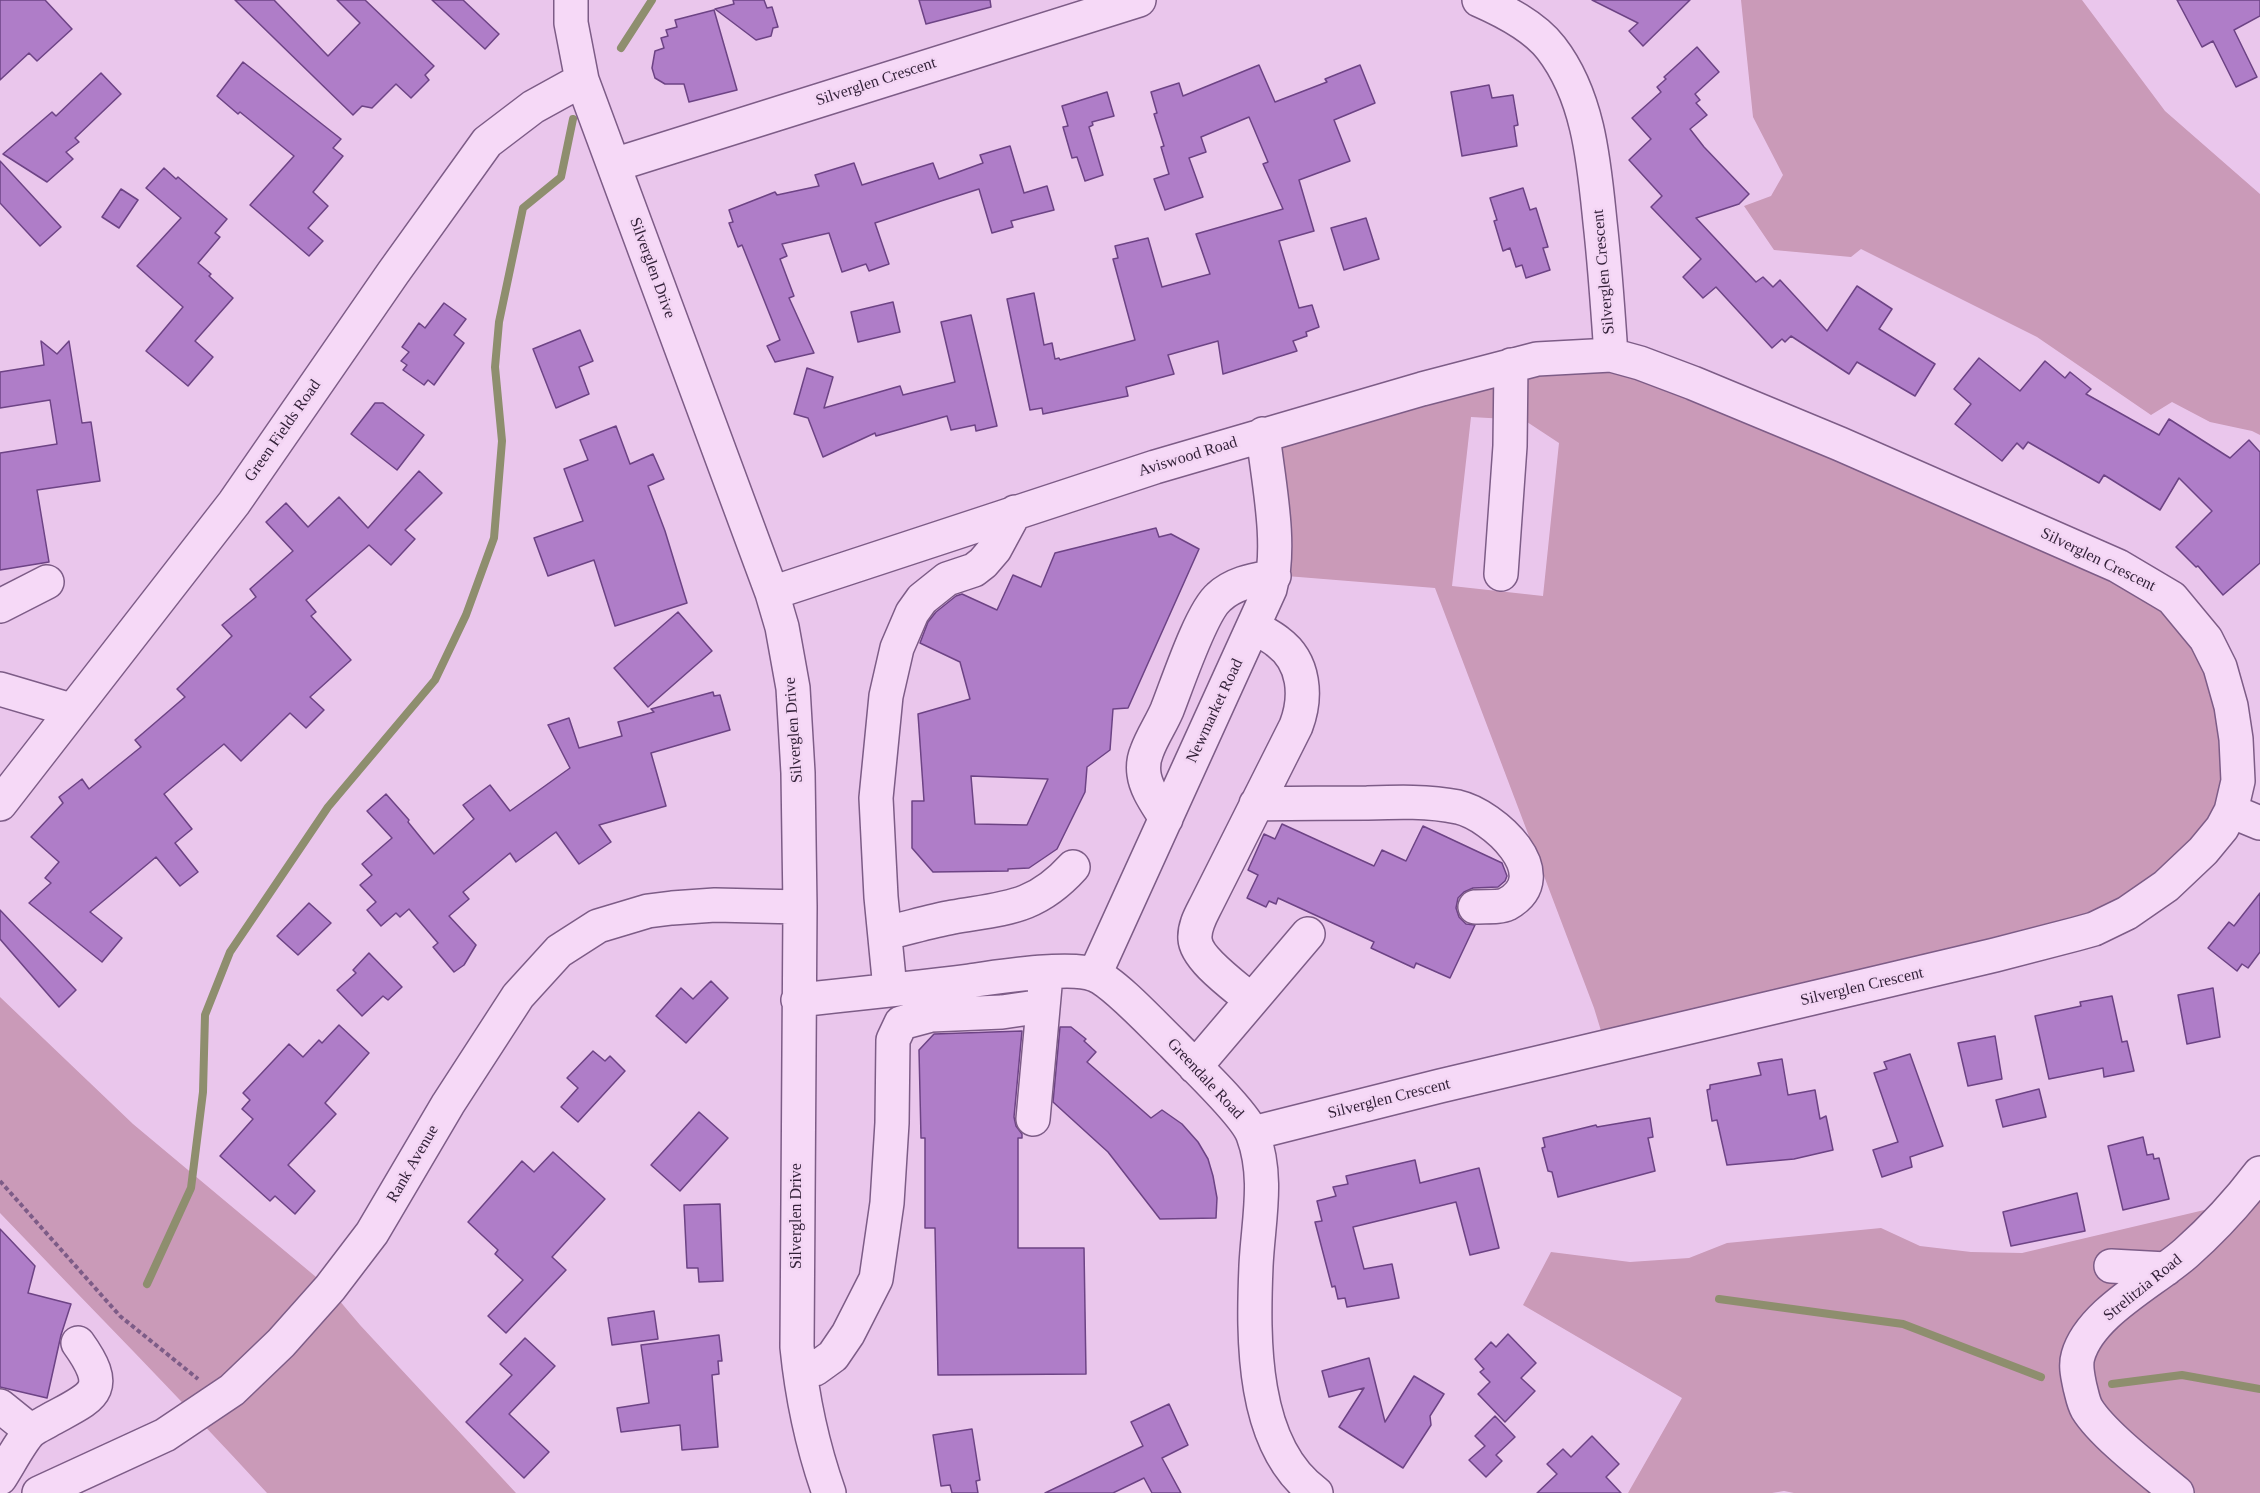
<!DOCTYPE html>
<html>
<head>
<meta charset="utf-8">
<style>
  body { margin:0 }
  canvas { display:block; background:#eac6ec }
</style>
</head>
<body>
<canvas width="2260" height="1493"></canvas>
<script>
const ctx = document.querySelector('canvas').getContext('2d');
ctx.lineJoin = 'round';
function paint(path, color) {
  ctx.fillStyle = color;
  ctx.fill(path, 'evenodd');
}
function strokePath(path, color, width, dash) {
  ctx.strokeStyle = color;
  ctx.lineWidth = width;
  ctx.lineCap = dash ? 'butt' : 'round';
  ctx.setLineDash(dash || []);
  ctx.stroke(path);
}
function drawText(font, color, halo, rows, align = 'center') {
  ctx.font = font + ' "Times New Roman",serif';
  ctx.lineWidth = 5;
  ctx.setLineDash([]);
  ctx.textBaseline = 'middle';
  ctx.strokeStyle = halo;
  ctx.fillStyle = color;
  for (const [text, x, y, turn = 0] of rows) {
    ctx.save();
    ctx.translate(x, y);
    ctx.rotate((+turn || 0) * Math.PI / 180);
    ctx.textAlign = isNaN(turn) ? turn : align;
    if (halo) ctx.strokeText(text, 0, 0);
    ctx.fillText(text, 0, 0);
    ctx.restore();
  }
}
paint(new Path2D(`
  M1741 0H2082L2165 111 2260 194V435L2252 431 2210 422 2172 402 2151 415 2037 337 1861 249 1851 257 1774 250 1744 206 1771 196 1783 175 1753 117Z
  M1591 353 2185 608 2239 782 2143 905 1606 1047 1594 1008 1435 588 1274 575 1263 433ZM1471 417 1524 420 1559 443 1543 596 1452 586Z
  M0 997 133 1124 328 1287 360 1325 516 1493H267C180 1398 89 1306 0 1213Z
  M2260 1170V1493H1794L1784 1491 1772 1493H1628L1682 1398 1523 1305 1551 1252 1630 1262 1689 1258 1727 1243 1881 1228 1920 1246 1971 1252 2022 1253 2234 1203Z`), '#ca9ab8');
strokePath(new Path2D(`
  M621 48 652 0
  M147 1284 191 1188 203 1092 205 1015 230 952 328 807 435 680 466 615 494 538 502 441 495 367 499 322 523 208 561 177 573 119
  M1719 1299 1903 1324 2041 1377
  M2112 1384 2182 1375 2260 1389`), '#8e8e6e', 8);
const building = new Path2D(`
  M0 0H45L72 29 37 61 29 53 0 80Z
  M235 0H274L328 56 360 23 337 0H365L434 66 425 75 429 80 411 98 396 84 372 108 362 106 353 115Z
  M432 0H463L499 34 485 49Z
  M733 0H764L767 8 772 7 778 27 773 28 771 36 756 40 715 9 734 4Z
  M919 0H990L991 7 926 24Z
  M1592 0H1690L1643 46 1629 31 1638 23Z
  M2177 0H2260V16L2234 30 2257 77 2236 87 2213 41 2202 47Z
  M714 10 737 90 689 102 684 84H665L655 78 652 68 655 51 664 48 661 38 668 36 666 30 677 27 675 20Z
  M1697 47 1719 72 1695 94 1700 100 1696 103 1707 115 1690 129 1704 147 1749 194 1739 204 1696 218 1756 282 1763 277 1773 287 1780 280 1827 331 1857 286 1892 309 1879 329 1935 364 1915 396 1857 362 1849 374 1791 336 1785 342 1782 339 1772 348 1716 287 1703 298 1683 277 1701 259 1651 207 1662 196 1629 160 1651 139 1632 118 1661 92 1657 87 1666 79 1664 77Z
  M243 62 341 139 333 148 343 156 313 192 328 206 308 228 323 241 309 256 250 205 294 156 240 112 238 114 217 96Z
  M1259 65 1275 102 1327 82 1325 79 1360 65 1375 103 1334 120 1350 161 1299 180 1314 231 1279 241 1299 308 1312 305 1319 327 1306 332 1307 336 1293 341 1297 351 1223 374 1218 341 1168 355 1174 374 1126 387 1128 396 1043 414 1042 408 1030 410 1007 299 1034 293 1044 345 1052 343 1055 359 1059 358 1060 360 1135 340 1113 259 1118 258 1115 246 1148 238 1162 287 1210 274 1196 234 1283 209 1263 164 1268 162 1249 117 1201 137 1206 152 1189 158 1203 197 1165 210 1154 179 1169 174 1161 147 1164 146 1154 114 1157 113 1151 92 1179 83 1183 96Z
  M101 73 121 94 75 138 79 142 66 152 73 159 47 182 3 154 52 112 56 116Z
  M1489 85 1492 98 1513 95 1518 125 1514 126 1517 146 1462 156 1451 92Z
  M1107 92 1114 116 1092 122 1093 125 1089 127 1103 175 1085 181 1077 157 1072 158 1063 127 1068 126 1062 106Z
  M1010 146 1024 193 1047 186 1054 210 1011 221 1013 227 992 233 979 189 941 201 875 223 889 264 869 271 866 264 842 272 829 233 782 244 787 256 780 259 794 296 789 298 814 353 775 362 767 346 780 340 742 245 738 247 729 223 733 222 729 210 775 192 777 195 819 186 815 175 854 163 862 185 933 163 939 179 983 163 980 155Z
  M0 161 61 227 40 246 0 203Z
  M164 168 176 179 178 177 227 219 215 233 220 237 198 263 211 274 209 276 233 298 195 341 213 357 188 386 146 351 183 307 137 266 181 218 146 188Z
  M1523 188 1530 210 1536 208 1548 247 1543 248 1550 270 1526 278 1522 265 1516 267 1510 248 1503 251 1494 221 1497 220 1490 198Z
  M121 189 138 200 119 228 102 217Z
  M1366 218 1379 259 1344 270 1331 228Z
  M893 302 900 332 858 342 851 312Z
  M444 303 466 319 454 335 464 343 434 385 428 380 424 385 403 370 407 365 401 361 409 352 402 347 419 323 425 328Z
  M971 315 997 426 976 431 975 425 951 430 947 416 876 436 875 433 823 457 808 418 794 414 807 368 833 377 824 408 900 386 903 395 955 382 941 322Z
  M580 330 593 361 579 367 589 394 556 408 533 349Z
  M41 341 57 354 69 341 82 423 91 422 100 481 37 490 49 562 0 570V453L57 444 50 400 0 408V372L44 365Z
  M1979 358 2020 391 2045 361 2065 378 2070 372 2091 389 2086 394 2159 435 2169 419 2230 458 2249 440 2260 452V563L2223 595 2198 566 2196 567 2176 547 2212 511 2179 478 2160 510 2104 475 2099 483 2028 442 2023 449 2017 443 2002 461 1955 424 1971 404 1954 389Z
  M375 403H383L424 435 397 470 351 434Z
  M616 426 630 464 653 454 664 479 648 486 665 531 687 603 615 626 594 560 548 576 534 538 583 521 564 469 588 460 580 440Z
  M419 471 442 493 405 530 415 539 391 565 369 545 306 600 316 612 311 616 351 660 310 697 324 710 306 728 290 713 241 761 224 744 164 794 192 829 175 843 198 872 180 886 156 857 90 912 122 938 102 962 29 903 51 883 45 878 59 862 31 837 63 803 59 797 82 779 89 789 141 747 135 740 185 697 177 689 232 636 222 625 256 597 250 589 293 551 266 522 286 503 308 527 339 497 368 528Z
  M1156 528 1159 537 1171 534 1199 549 1128 708 1113 709 1110 750 1087 767 1085 792 1057 849 1029 868 1008 869V871L933 872 912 848V801H924L918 714 970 699 960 662 920 643 928 622 936 612 956 596 962 594 997 610 1013 575 1041 587 1055 553ZM971 776 1048 779 1027 825 975 824Z
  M678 612 712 651 648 707 614 668Z
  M713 692 714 696 720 695 730 730 651 753 666 806 599 825 611 842 579 864 556 832 516 862 510 853 463 892 469 899 449 916 476 945 464 965 454 972 433 947 438 943 409 909 400 917 396 913 381 926 367 910 376 902 360 885 372 875 362 864 392 838 367 811 386 794 409 820 408 822 434 854 474 819 463 805 490 785 510 811 570 768 548 725 569 718 579 748 622 736 618 722 654 712 651 709Z
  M1282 824 1374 866 1382 850 1406 861 1423 826 1502 863 1507 876 1505 881 1498 887 1473 888 1464 892 1458 898 1456 908 1459 917 1466 924 1475 925 1450 978 1416 963 1414 968 1371 948 1374 942 1278 898 1276 904 1269 901 1266 907 1247 898 1258 875 1248 870 1264 834 1275 839Z
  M2260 893V952L2248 968 2242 964 2237 971 2208 948 2229 922 2234 926Z
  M309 903 331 923 298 955 277 936Z
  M0 910 76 990 59 1007 0 939Z
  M369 953 402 987 388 1000 383 996 362 1016 337 990 356 973 353 970Z
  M711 981 728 998 686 1043 656 1016 681 988 693 999Z
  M2213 988 2220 1037 2187 1044 2178 995Z
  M2112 996 2122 1042 2127 1041 2134 1071 2104 1077 2103 1068 2049 1079 2035 1016 2081 1006 2080 1002Z
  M339 1025 369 1053 325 1103 336 1114 288 1165 315 1191 295 1214 275 1196 270 1201 220 1156 253 1119 242 1109 250 1100 243 1093 289 1044 303 1057 319 1040 322 1043Z
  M1060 1027H1071L1086 1039 1084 1041 1096 1052 1087 1062 1151 1118 1162 1110 1182 1124 1198 1142 1208 1159 1213 1176 1217 1198 1216 1218 1160 1219 1108 1152 1053 1102Z
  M1022 1031 1014 1117 1016 1126 1022 1134V1138H1018V1248H1084L1086 1374 938 1375 935 1228H925V1138H921L919 1050 934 1034Z
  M1995 1036 2002 1079 1968 1086 1958 1043Z
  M593 1051 605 1061 610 1056 625 1071 578 1122 561 1107 578 1088 567 1078Z
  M1910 1054 1943 1146 1910 1157 1912 1167 1882 1177 1873 1150 1898 1142 1874 1073 1887 1069 1884 1062Z
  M1782 1059 1788 1095 1815 1090 1820 1119 1826 1116 1833 1150 1794 1159 1727 1165 1717 1120 1712 1121 1707 1090 1710 1089V1085L1761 1075 1758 1063Z
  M2039 1089 2046 1117 2003 1127 1996 1100Z
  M699 1112 728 1138 680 1191 651 1165Z
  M1650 1118 1653 1137 1648 1138 1655 1171 1558 1197 1552 1172 1548 1171 1542 1148 1545 1147 1543 1138 1596 1125 1597 1127Z
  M2143 1137 2147 1155 2153 1154 2154 1159 2159 1158 2169 1199 2123 1210 2108 1146Z
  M553 1152 605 1199 552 1257 566 1270 506 1333 488 1316 523 1280 495 1254 498 1250 468 1222 522 1161 534 1172Z
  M1415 1160 1420 1183 1479 1168 1499 1248 1470 1255 1456 1202 1353 1227 1364 1269 1392 1264 1399 1298 1347 1307 1345 1298 1338 1299 1335 1286 1332 1287 1315 1222 1322 1221 1317 1201 1336 1196 1333 1187 1348 1184 1346 1176Z
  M2077 1193 2085 1231 2011 1246 2003 1212Z
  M720 1204 723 1281 699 1282 698 1268H687L684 1205Z
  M0 1229 35 1266 28 1293 71 1304 61 1335 47 1398 0 1387Z
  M654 1311 658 1339 612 1345 608 1318Z
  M1508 1334 1536 1363 1521 1378 1535 1391 1505 1422 1478 1394 1490 1382 1480 1372 1484 1369 1475 1359 1491 1342 1496 1347Z
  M719 1335 722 1361H718L719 1374 712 1375 718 1447 682 1450 680 1425 621 1432 617 1408 649 1403 641 1345Z
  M525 1338 555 1366 509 1414 549 1452 524 1478 466 1422 512 1375 500 1364Z
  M1369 1358 1385 1422 1414 1376 1444 1394 1430 1416 1431 1425 1403 1468 1339 1427 1364 1388 1329 1397 1322 1371Z
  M1169 1404 1188 1445 1162 1458 1181 1493H1152L1144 1478 1113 1493H1045L1143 1446 1131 1422Z
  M1495 1416 1515 1437 1496 1455 1502 1461 1486 1477 1469 1460 1485 1446 1475 1436Z
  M972 1429 980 1480 976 1481 978 1493H952L950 1485 941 1486 933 1435Z
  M1592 1436 1619 1464 1606 1477 1621 1493H1537L1557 1474 1547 1464 1563 1449 1571 1457Z`);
paint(building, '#af7dc8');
strokePath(building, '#6d4385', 1.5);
const minor = new Path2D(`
  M571 0V23L582 80 772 593 782 627 793 688 798 773 800 907 797 1347C802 1397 812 1445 829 1493
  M1479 0C1504 11 1534 26 1551 48 1589 97 1594 163 1600 222 1605 266 1608 311 1611 355
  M614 165 1139 0
  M1501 574 1510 446 1511 365
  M772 593 1155 467 1422 389 1537 359 1611 355 1640 363 1693 383 1840 444 2118 566 2172 598 2206 639 2220 667 2231 706 2236 739 2238 781 2231 811 2222 828 2203 851 2166 886 2127 913 2094 929 2076 934 1995 955 1440 1086 1253 1133
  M0 606 47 582
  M0 689 71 710
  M0 804 234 503 393 273 487 142 533 107 582 80
  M1256 804C1293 803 1330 803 1367 803 1398 802 1428 801 1458 807 1493 815 1559 875 1507 904 1499 908 1484 906 1475 907
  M2231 811 2260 823
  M1166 819C1158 805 1146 790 1144 774 1143 767 1144 758 1147 751 1152 737 1161 724 1167 710 1177 685 1201 612 1219 597 1234 583 1254 580 1274 576
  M886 933C908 928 931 921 953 917 1005 908 1035 909 1073 867
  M1095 974 1270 589C1282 544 1268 480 1263 434
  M890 989 881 897 876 798 886 696 897 648 912 613 922 599 947 579 974 570 983 563 995 549 1015 512
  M798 1000C855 994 913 988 969 981 997 977 1072 965 1095 975 1115 983 1156 1028 1173 1044 1191 1063 1245 1113 1253 1135 1269 1178 1258 1222 1256 1266 1253 1338 1251 1446 1316 1493
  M1251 1000C1236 987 1196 959 1195 939 1194 926 1201 915 1207 903L1296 726C1307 697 1305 662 1278 642 1271 636 1262 632 1254 627
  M1195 1067 1308 934
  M1033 1119 1045 986
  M2111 1266 2166 1269
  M800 1371 815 1369 833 1356 848 1334 876 1279 887 1203 892 1123 893 1040 901 1023 931 1015 1002 1012 1043 1006
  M0 1406 31 1431
  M0 1478C8 1466 22 1439 31 1431 36 1427 43 1424 48 1421 91 1397 114 1393 78 1343
  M39 1493 165 1435 232 1390 281 1343 330 1288 372 1233 448 1104 518 996 559 951 598 926 648 911 672 908 715 905 800 907
  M2177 1493C2152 1472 2103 1435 2087 1409 2083 1402 2082 1394 2080 1387 2078 1377 2075 1366 2078 1356 2090 1313 2153 1282 2186 1253 2213 1229 2238 1202 2260 1173`);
strokePath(minor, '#7d5c87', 36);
strokePath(new Path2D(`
  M0 1181 120 1316 198 1379`), '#7d5c87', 4, [4.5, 3]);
strokePath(minor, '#f6d9f7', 33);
drawText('16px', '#311f37', '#f3d5f4', [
  ["Silverglen Crescent",876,82,-18],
  ["Silverglen Drive",652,268,70],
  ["Silverglen Crescent",1604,272,-95],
  ["Green Fields Road",283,431,-55],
  ["Aviswood Road",1188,457,-17],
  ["Silverglen Crescent",2098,560,26],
  ["Newmarket Road",1215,711,-65],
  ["Silverglen Drive",794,730,-94],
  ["Silverglen Crescent",1862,987,-13],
  ["Greendale Road",1205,1079,47],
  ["Silverglen Crescent",1389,1099,-14],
  ["Rank Avenue",413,1164,-60],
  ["Silverglen Drive",797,1216,-90],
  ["Strelitzia Road",2143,1288,-39]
]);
</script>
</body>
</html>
